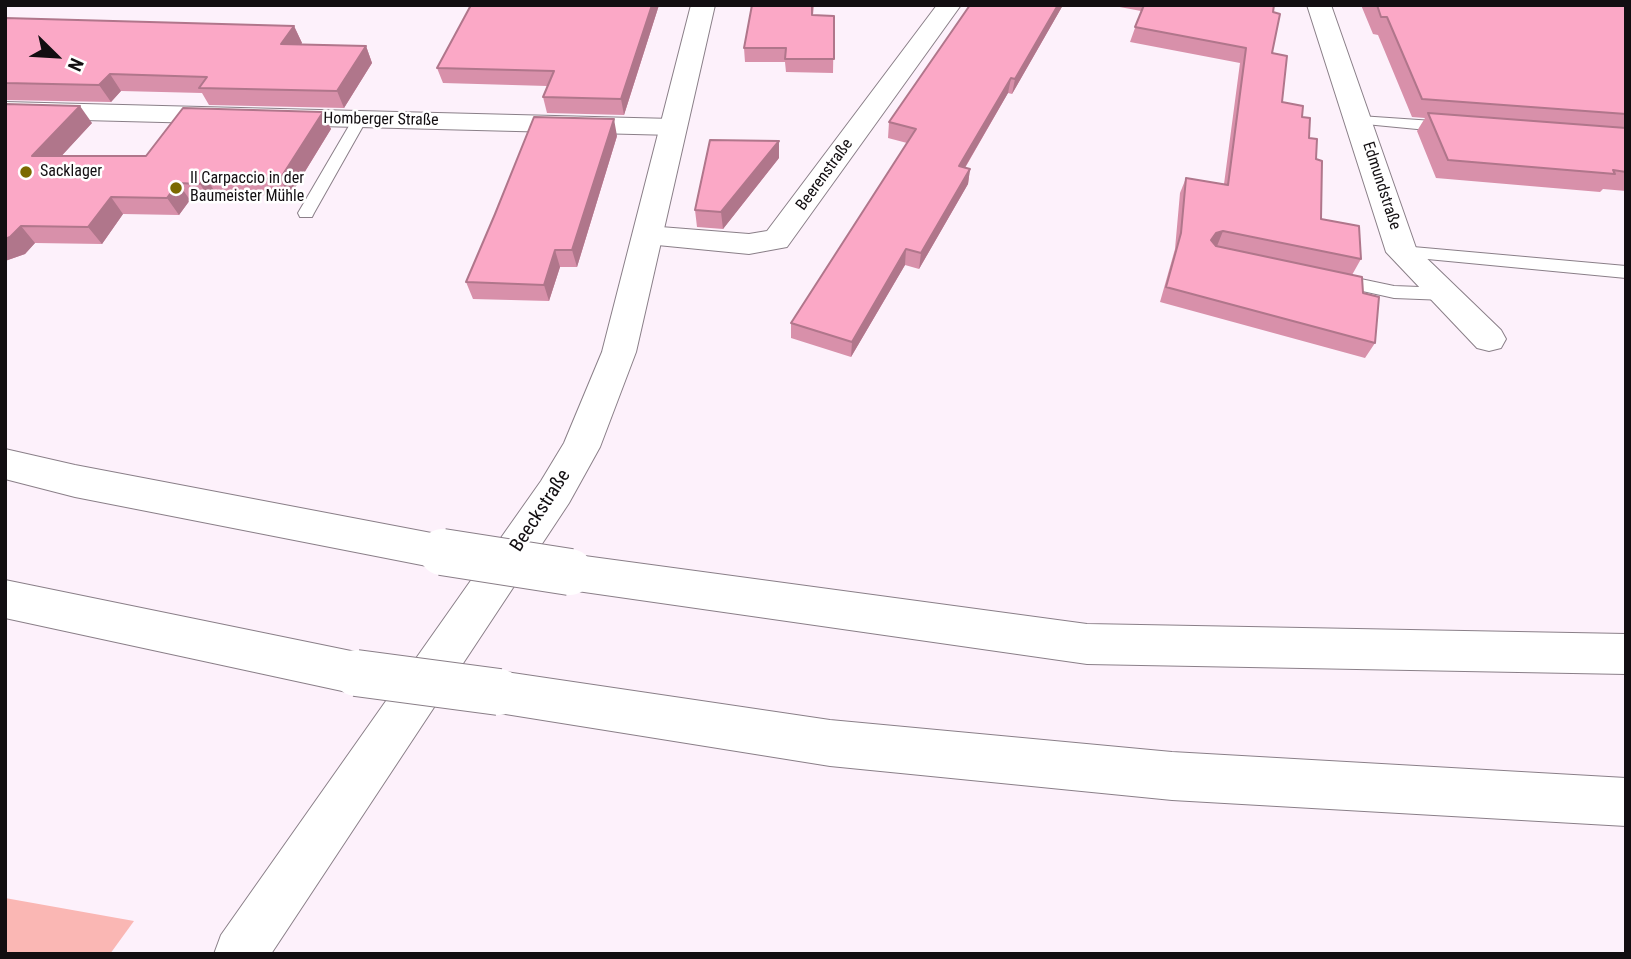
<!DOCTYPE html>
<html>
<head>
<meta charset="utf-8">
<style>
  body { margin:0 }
  #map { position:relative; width:1631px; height:959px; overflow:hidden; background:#fdf1fb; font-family:"Roboto Condensed",sans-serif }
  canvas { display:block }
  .frame { position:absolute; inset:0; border:7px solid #120e11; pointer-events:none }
  .north { position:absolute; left:21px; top:21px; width:70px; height:70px; -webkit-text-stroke:5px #fff; paint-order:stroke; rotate:114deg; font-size:19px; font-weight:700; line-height:28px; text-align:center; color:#120e11 }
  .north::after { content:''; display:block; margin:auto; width:24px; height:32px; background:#120e11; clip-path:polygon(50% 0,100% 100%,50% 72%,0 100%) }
</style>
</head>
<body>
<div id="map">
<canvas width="1631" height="959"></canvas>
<div class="frame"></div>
<div class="north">N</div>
</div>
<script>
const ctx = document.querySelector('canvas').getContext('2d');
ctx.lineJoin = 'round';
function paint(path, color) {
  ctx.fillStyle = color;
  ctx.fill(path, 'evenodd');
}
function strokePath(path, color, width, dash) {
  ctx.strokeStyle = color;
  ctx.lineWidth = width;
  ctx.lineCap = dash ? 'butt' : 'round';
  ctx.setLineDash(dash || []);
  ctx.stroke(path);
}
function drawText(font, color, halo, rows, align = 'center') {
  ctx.font = font + ' "Roboto Condensed",sans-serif';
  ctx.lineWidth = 5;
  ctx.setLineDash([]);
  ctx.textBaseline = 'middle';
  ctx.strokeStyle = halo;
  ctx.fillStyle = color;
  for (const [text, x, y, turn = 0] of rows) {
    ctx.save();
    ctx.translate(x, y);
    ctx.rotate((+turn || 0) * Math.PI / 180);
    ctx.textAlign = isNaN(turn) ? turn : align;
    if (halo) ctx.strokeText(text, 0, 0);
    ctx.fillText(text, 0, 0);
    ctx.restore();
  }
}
paint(new Path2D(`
  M5 898 134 921 110 954H5Z`), '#fab7b4');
const service = new Path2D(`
  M360 115 367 119 314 213 312 217H300L298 213 353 119Z
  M1360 116 1448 122 1456 127 1448 132 1355 123 1353 120 1355 117Z
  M1402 246 1626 266V278L1396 256 1393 252 1396 248Z
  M1337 274 1394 286 1445 288 1451 290 1454 294 1451 298 1445 300 1394 298 1331 284 1328 280Z`);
const minor = new Path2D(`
  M937 5H961L787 247 749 254 637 243 633 236 637 229 648 226 749 234 767 231Z
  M1307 5H1331L1416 248 1501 330 1506 339 1501 348 1489 351 1477 348 1386 252Z
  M5 102 673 119 683 121 687 127 683 133 673 135 5 118Z`);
const tertiary = new Path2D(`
  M691 5H715L636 352 600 447 569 503 271 954H214L221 935 541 481 564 443 602 352Z`);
const motorway = new Path2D(`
  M5 449 75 465 442 535 456 540 462 552 456 564 442 569 75 497 5 479Z
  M570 554 1087 624 1626 634V674L1087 664 570 590 555 585 549 572 555 559Z
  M5 580 356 652 372 658 378 673 372 688 356 694 5 618Z
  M499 671 830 720 1172 752 1626 778V826L1172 800 830 766 499 713 483 707 476 692 483 677Z`);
strokePath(service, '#8a7f88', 2);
strokePath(minor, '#8a7f88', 2);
strokePath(tertiary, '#8a7f88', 2);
strokePath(motorway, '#8a7f88', 2);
paint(service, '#fff');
paint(minor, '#fff');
paint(tertiary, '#fff');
paint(motorway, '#fff');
const motorwayBridge = new Path2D(`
  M442 552 570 572
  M356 673 499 692`);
strokePath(motorwayBridge, '#8a7f88', 48, []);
strokePath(motorwayBridge, '#fff', 46);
paint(new Path2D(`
  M471 5H659L624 115 547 113 543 97 547 86 443 83 437 68Z
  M752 5H814L813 15 834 16 833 73 786 72 785 62H745L744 48Z
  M970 5H1063L1012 94 1008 93 965 168 970 169 968 184 919 269 905 265 851 357 791 338V323L907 143 888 138 889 122Z
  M1109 5H1274L1273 12 1272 53 1282 102 1302 117 1316 159 1321 219 1361 259 1352 275 1363 293 1375 343 1365 358 1160 302 1175 249 1180 193 1186 178 1224 184 1240 63 1130 42 1141 11Z
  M1361 5H1626V191L1603 189 1600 192 1436 178 1417 131 1425 118 1412 117 1378 35 1373 34Z
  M5 18 294 26 302 43 301 44 366 46 372 63 344 108 209 105 202 93 121 91 111 102 5 100Z
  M5 104 92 123 61 156H146L323 112 331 129 290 196 216 194 211 201 190 200 179 215 123 214 102 244 35 243 25 254 5 261Z
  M617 136 577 267H560L549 301 473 299 466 282Z
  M779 158 723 229 697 227 695 210Z`), '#d890aa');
paint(new Path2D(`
  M652 5H659L624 115 621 99Z
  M1058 5H1063L1012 94 1015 79Z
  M294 26 302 43 290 60 281 44Z
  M366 46 372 63 344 108 337 91Z
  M110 74 121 91 111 102 99 85Z
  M1011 78 1008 93 957 181 959 166Z
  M80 106 92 123 45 174 32 156Z
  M323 112 331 129 290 196 280 179Z
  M614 119 617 136 577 267 572 250Z
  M779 141V158L723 229 721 212Z
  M970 169 968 184 919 269 921 253Z
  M206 177 216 194 211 201 200 184Z
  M178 183 190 200 179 215 167 198Z
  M111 197 123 214 102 244 88 227Z
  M21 226 35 243 25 254 5 261V239Z
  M1223 231 1217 246 1211 240 1216 233Z
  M906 249 905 265 851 357 852 342Z
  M555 250 560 267 549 301 544 285Z`), '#b0768b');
const building = new Path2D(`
  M471 5H652L621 99 543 97 554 71 437 68Z
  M752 5H812V15L834 16V59H785L786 48H744Z
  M970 5H1058L1015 79 1011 78 959 166 970 169 921 253 906 249 852 342 791 323 916 129 889 122Z
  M1144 5H1274L1273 12 1280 14 1272 53 1287 56 1282 102 1303 106 1302 117 1310 118 1309 138 1317 139 1316 159 1322 161 1321 219 1359 226 1361 259 1223 231 1216 233 1211 240 1216 246 1362 277 1363 293 1379 297 1375 343 1166 287 1181 233 1186 178 1228 185 1246 48 1135 27Z
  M1377 5H1626V114L1422 99 1387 17H1381Z
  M5 18 294 26 281 44 366 46 337 91 199 88 207 77 110 74 99 85 5 83Z
  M5 104 80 106 32 156H146L183 108 323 112 280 179 206 177 200 184 178 183 167 198 111 197 88 227 21 226 10 237 5 239Z
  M1428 113 1626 128V172L1613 170 1615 174 1448 160Z
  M534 117 614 119 572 250H555L544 285 466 282 495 214Z
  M710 140 779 141 721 212 695 210Z`);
paint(building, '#fba8c6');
strokePath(building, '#b0768b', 2);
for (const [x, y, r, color] of [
  [26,172,7,"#7b6900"],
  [176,188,7,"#7b6900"]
]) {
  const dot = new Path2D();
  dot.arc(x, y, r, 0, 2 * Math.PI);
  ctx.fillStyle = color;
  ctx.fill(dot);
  strokePath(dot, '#fff', 2.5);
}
drawText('16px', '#120e11', '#fff', [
  ["Homberger Straße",381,120,1],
  ["Beerenstraße",825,175,-54],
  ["Edmundstraße",1381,186,72]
]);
drawText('16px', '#120e11', '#fff', [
  ["Sacklager",40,172],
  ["Il Carpaccio in der",190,179],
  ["Baumeister Mühle",190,197]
], 'left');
drawText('19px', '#120e11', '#fff', [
  ["Beeckstraße",541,511,-57]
]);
</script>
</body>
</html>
